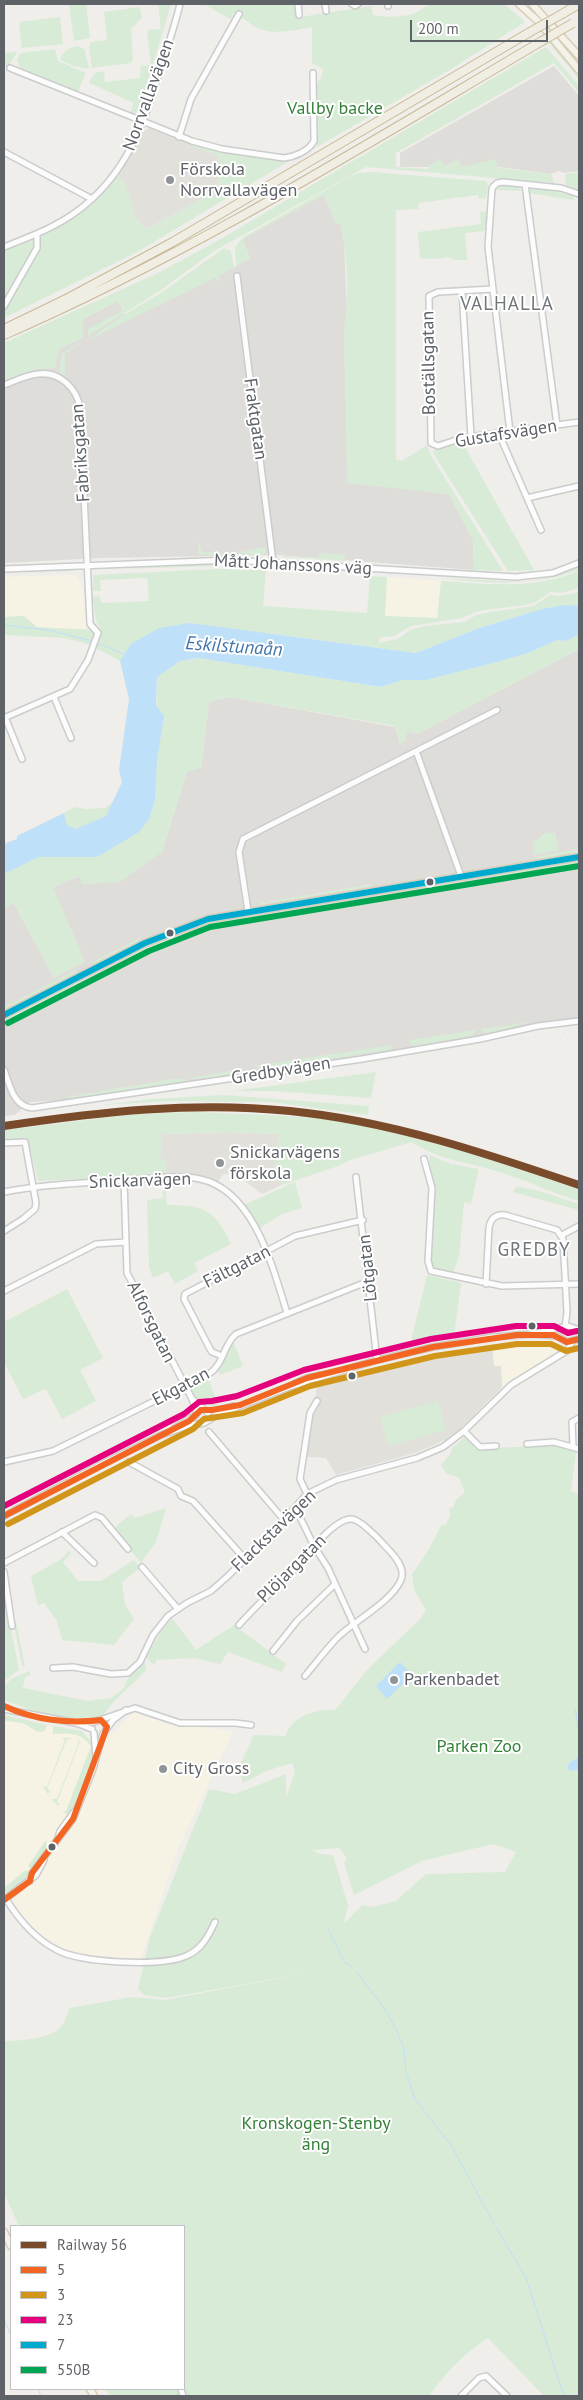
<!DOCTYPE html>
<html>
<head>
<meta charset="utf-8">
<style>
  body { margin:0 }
  #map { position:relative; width:583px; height:2400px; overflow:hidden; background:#efeeea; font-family:"PT Sans",sans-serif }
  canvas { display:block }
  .frame { position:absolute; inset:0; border:5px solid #5f6368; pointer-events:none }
  .legend { position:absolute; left:10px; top:2225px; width:175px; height:165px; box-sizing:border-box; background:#fff; border:1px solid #bfc1c3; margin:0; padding:6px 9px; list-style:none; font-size:15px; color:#5f6368 }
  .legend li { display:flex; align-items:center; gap:10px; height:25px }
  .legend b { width:25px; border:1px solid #bfc1c3 }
  .scale { position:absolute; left:410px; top:20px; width:138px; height:22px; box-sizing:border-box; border:2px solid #5f6368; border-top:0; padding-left:6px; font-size:15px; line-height:18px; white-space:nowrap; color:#5f6368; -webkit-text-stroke:4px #fff; paint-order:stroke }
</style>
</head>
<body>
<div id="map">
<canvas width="583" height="2400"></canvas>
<div class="frame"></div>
<ul class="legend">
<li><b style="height:6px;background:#7a4b2a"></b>Railway 56</li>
<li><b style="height:6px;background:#f26522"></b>5</li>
<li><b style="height:6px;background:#d1951a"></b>3</li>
<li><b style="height:6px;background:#e5007d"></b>23</li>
<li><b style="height:6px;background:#00a9ce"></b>7</li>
<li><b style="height:6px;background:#00a651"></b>550B</li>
</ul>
<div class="scale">200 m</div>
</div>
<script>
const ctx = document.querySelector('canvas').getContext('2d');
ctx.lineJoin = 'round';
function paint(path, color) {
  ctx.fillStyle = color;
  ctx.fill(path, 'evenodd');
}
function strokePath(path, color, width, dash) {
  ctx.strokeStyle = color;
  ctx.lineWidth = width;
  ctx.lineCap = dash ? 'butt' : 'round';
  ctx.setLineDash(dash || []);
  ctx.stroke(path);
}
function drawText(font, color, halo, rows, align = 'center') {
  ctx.font = font + ' "PT Sans",sans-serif';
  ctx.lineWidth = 4;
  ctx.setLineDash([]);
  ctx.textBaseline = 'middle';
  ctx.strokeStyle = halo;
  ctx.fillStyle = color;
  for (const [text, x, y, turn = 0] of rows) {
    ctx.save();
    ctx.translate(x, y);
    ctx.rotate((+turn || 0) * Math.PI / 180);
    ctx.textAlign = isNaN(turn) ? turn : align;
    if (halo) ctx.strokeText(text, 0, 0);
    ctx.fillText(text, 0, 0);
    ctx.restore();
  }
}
paint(new Path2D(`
  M75 575 82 585 87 628 78 630 37 627 24 616 4 617V577Z
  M387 577 441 581 438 618 384 616Z
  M552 1340 555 1341 557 1350 552 1355 502 1387 501 1366H494L492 1346Z
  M134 1712 165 1723 233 1731 178 1848 140 1961H92L48 1946 4 1900V1716L106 1740Z`), '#f7f3e4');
paint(new Path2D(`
  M554 66 579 96V171L564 173 559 171 550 174 499 167H400V153Z
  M324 194 336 224H341L344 243 347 313 344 331 348 482 449 494 473 540 474 570 278 555 101 558 4 563V380L36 369 54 368 59 349 83 337V319L118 301 128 320 236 266 250 258 242 239Z
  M579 649V1018L515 1028 466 1039 70 1100 30 1102 15 1115 4 1116V909L14 903 54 978 53 887 80 876 162 852 187 771 201 767 209 701 230 697 395 727 400 744 407 731 417 734Z`), '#dfddda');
paint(new Path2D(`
  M148 128 219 156 218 191 146 229 132 214 125 184 118 176 142 133Z
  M229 1132 280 1134 274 1164 282 1185 262 1194 230 1170 227 1175 224 1173 218 1182 206 1176 166 1175V1160L160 1159 161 1134Z
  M492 1346 494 1366H501L502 1387 460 1429 445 1440 415 1453 336 1475 326 1458 307 1457 317 1385 408 1360 447 1352Z`), '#e2e0da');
paint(new Path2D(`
  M86 4 90 38 74 41 69 5Z
  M158 4H171L139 111 133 115 130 113 134 103 89 83C93 75 94 71 104 72L105 82 140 78 141 66 151 65 147 30 161 29Z
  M204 4H295L297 13 300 17 371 6 373 15 390 17 411 15 431 4H504L525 22 456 66 317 147 315 86 322 76 323 69 312 63V27C295 30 277 35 260 29 251 25 242 17 233 13L232 20Z
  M140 7 142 18 131 29 133 59 131 63 92 68 89 47 91 42 107 40 104 12Z
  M60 17 63 44 22 48 19 22Z
  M550 41 579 75V79L548 42Z
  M79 46 85 50 89 69 73 66 60 60C63 51 69 47 79 46Z
  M546 47 579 86V93L554 63 396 153V167L428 169 429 165 440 159 445 166 458 159 461 167 495 159 498 168 551 174 554 183 366 167 214 251 161 290 88 336V329L123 310 118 301 83 319V338L59 349 55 368 36 369 4 380V343L158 273 219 240Z
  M55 49 58 61 86 73 78 91 21 68 17 61 20 53Z
  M17 52 8 67 4 66V53Z
  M181 139 224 152 291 160 137 252 4 318V249C53 231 81 214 118 176L125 184 135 211 132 214 146 229 218 191 219 156 179 141Z
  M371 172 485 181 488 184 486 198 479 199 478 195 418 203 419 209 396 210V459L402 461 427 445 430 454 503 571 474 570 473 540 449 494 347 483 344 331C350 297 347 258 341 224H336L324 195 243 239 250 258 236 266 235 248 242 238 349 177 358 173Z
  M579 172V186L577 189 566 186 565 174Z
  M501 185 517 186 522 191 496 190Z
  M535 187 575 196 573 200 528 193 530 189Z
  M487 211 485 231 465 233 467 260H455L448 257 435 259 420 258 418 232 481 224 480 212Z
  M224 248 231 251 234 267 219 276V282L215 278 88 340 125 314 161 293Z
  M84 341 65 354V374L59 373 62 353Z
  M462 442 534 570 508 571 433 453V450Z
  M199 540 202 552 236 553 266 547V551L263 555 233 553 198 555Z
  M278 550 285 556 318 558 319 553 345 555V561L283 557Z
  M210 564 218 566 117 569Z
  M280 566 363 572 274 567Z
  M578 568V570C533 587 487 584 440 578L524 582 553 577Z
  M215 569 266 570 263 606 367 613 370 576 387 577 385 616 437 618 441 581C489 584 534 590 579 571V588L561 593 550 592 536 602 525 605 478 611 462 618 411 626 394 636 379 638V643L398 639 410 630 425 626 465 622 476 615 490 612 533 606 550 595 560 596 579 592V606L542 609 476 629 416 653 267 633 132 644 120 661 96 648 102 633 96 621 92 597 99 596 102 603 149 601 147 578 100 580 101 591H93V575Z
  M72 570 71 571 7 574Z
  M24 616 37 627 94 630 96 633 92 645 64 638 4 635V617Z
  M577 635 579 636V649L417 734 407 731 406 741 400 744 395 726 230 697 209 701 201 768 187 772 162 852 120 882 82 884 79 876 53 887 85 962 54 978 14 903 4 909V874L39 857H97L155 800 157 676 180 661 198 658 381 687 402 680H426L497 662 528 653 557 640 566 641Z
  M113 802 106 816 77 829 67 825 64 813 75 807 86 809 105 808Z
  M545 833H555L559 850 533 855 534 842Z
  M579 849V852L538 859 535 857Z
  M579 861V863L496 877V874Z
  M450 882 451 885 395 892V891Z
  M371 884 372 886 258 905 261 903Z
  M257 914 258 916 206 925 211 923Z
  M176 935V937L119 963 143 949Z
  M140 938 139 942 95 964 93 962Z
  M77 970V973L4 1009V1007Z
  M78 982 80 983 4 1022V1019Z
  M531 1022 485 1034 481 1029Z
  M476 1030 473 1036 417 1046 411 1045 409 1040Z
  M392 1045V1049L262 1070 254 1066Z
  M244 1069C238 1077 198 1081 188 1078Z
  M376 1072 371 1098 274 1091H233Z
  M178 1078 188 1081 70 1099 67 1097Z
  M223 1095 369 1106 368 1115 271 1102 171 1101 103 1105 151 1099Z
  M197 1112C254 1115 312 1115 368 1125 440 1138 510 1165 579 1188V1201C551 1193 527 1180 499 1172 469 1162 439 1161 412 1142L353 1159 338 1166 282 1185 274 1164 280 1134 229 1132 162 1134 160 1158 166 1159V1175L38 1181 28 1140 4 1141V1130L136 1114Z
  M424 1153 451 1164 479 1169 471 1204 464 1202 459 1257 452 1274 433 1269 431 1265 434 1193 428 1164 430 1157Z
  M162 1181H165L167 1205C203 1204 216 1210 231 1244L194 1263 198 1271 175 1284 168 1271 153 1278 149 1267 147 1200 163 1198Z
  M295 1182 302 1208 282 1214 258 1229 244 1205Z
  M516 1187C538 1188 558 1198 579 1204V1210L513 1192Z
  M427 1275 461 1283 454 1336 410 1345Z
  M67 1289 103 1358 80 1370 96 1401 62 1419 46 1389 23 1399 4 1362V1322Z
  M233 1341 243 1366 219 1375 218 1371Z
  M208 1378 218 1405 211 1407 196 1398 190 1389Z
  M438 1401 446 1430 388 1446 380 1417Z
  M466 1436 476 1449 554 1445 576 1451 571 1491 579 1494V2396H544L488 2338C463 2354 446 2372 429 2396H110L106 2389H184V2226H19L4 2193V2041C18 2041 51 2039 61 2027 65 2022 67 2014 70 2008L132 1997 165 2000 323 1970 167 1998 144 1995 138 1989 150 1937 209 1789 235 1794 286 1774V1798L295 1771 292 1763 266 1771 243 1783 239 1767 254 1735 285 1736C294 1715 313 1710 335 1710L367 1670 421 1618 426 1610 414 1590 412 1574 428 1551 441 1526 446 1524 450 1516 449 1508 453 1507 456 1500 465 1492 459 1478 446 1473 441 1465 451 1453 452 1448ZM399 1664 387 1698 376 1686ZM493 1844 516 1852 505 1872 426 1874 396 1901 372 1907 362 1905 344 1924 348 1905 333 1855 320 1854 312 1850 339 1848 347 1858 344 1863 354 1895 422 1861Z
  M166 1508 156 1542 141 1563 113 1529 131 1514 135 1518Z
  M69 1551 71 1554 63 1562 78 1581H101L134 1560 140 1568 122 1582 125 1605 134 1619 114 1645 62 1640 57 1621 44 1603 38 1606 31 1576 60 1560Z
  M4 1585 8 1616 7 1619 10 1625 19 1670 4 1681Z
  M172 1618 196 1650 234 1625 286 1664 282 1672 228 1652 220 1664 195 1658 157 1660 154 1665 146 1657 160 1633Z
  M16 1622 25 1666H22L14 1624Z
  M145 1662 146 1670C132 1686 114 1698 103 1716 68 1724 36 1712 4 1700V1686L11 1679 30 1671V1675L25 1677 23 1688 88 1701 111 1698 124 1688 129 1676Z
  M4 1715 47 1725 45 1731 38 1732 23 1723 4 1721Z
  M53 1726 82 1731 94 1745C93 1768 83 1798 68 1815L62 1811H66L91 1746C81 1732 69 1733 53 1734Z
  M62 1738H70L71 1739H67L47 1789 50 1791 48 1794 43 1787H47L65 1740Z
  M76 1739 83 1743 80 1742 57 1802 60 1804 58 1806 52 1799H57L79 1742Z
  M46 1840 47 1847 32 1870 28 1866Z
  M26 1870 30 1873 18 1886 4 1894V1888Z`), '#d8ebd6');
paint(new Path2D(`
  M565 605 579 606V636L577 635 567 641 557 640 528 653 497 662 426 680H402L381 687 198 658 180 661 157 677 156 705 164 716 157 760 155 800 149 819 139 832 97 857H39L4 874V844L17 839V836L64 813 67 825 76 829 106 816 122 782 119 770 129 699 120 661 131 644 159 628 190 623 416 653 476 629 542 609Z
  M400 1662 412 1675 387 1699 376 1686Z
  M579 1757V1769L573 1771 567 1769 569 1763Z`), '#bfe0f9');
strokePath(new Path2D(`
  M4 625 48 630 92 641
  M100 644 124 654
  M575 1708 579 1733
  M327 1927 345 1963 352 1967
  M356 1971 384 2008 395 2027 404 2048 406 2072 415 2099 451 2145 494 2224
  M496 2227 526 2278 564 2396
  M4 2319 11 2336
  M38 2389 41 2396`), '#bfe0f9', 1);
const minor = new Path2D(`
  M298 4 299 15
  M325 4 326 11
  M352 4 355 6 358 4
  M388 4V6
  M10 68 192 141 222 149 284 158C294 157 309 151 314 141L313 73
  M179 137 191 99 239 14
  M4 152 92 199
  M525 184 557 425
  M4 247C29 237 54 228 76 212 126 176 145 123 161 66 168 46 175 25 180 4
  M237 276 273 562
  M493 289 438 292 429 296 431 443 438 446 462 438 579 422
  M462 291 471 436
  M4 306 37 248V234
  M4 385C15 381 26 375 38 374 59 371 77 388 80 408L90 624 98 633 88 660 70 689 4 718
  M510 432 488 247 492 188 497 183 503 182 561 188 579 194
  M499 434 541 530
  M527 498 579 486
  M4 569 230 560 516 577 553 573 579 563
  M54 697 71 738
  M5 717 22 759
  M416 751 461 876
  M248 911 239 852 243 839 497 710
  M4 1070C10 1085 13 1106 32 1108L362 1059 480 1039 538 1026 579 1021
  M4 1143 25 1142 36 1203 35 1209 23 1219 4 1231
  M424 1159 432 1188 428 1261 431 1271 502 1286 579 1284
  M356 1177 377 1360
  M124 1180 127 1273 192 1399 197 1413
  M4 1192C45 1184 86 1183 128 1180 151 1179 178 1174 200 1179 254 1190 273 1268 287 1313
  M562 1235 579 1226
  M486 1284 489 1227C491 1218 496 1214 505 1215L557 1230 563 1239 567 1312 565 1327
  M4 1291 96 1244 126 1242
  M532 1334 557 1336 567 1342 579 1339
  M222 1356 212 1352 210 1349 184 1299 185 1294 295 1236 363 1220
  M294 1384 307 1378 321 1375
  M192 1399 208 1413
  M206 1411H215L233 1406
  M175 1428 196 1415
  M464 1431 480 1447 496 1446
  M209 1432 284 1520
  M161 1435 191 1425 204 1423 217 1415 292 1386 377 1360 433 1347 493 1337 532 1334 568 1326 579 1330
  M527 1444 554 1442 579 1449
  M573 1446 572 1422 579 1418
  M4 1462 53 1451 209 1374C224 1364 223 1345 236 1334L369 1281
  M129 1462 178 1489 181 1496 193 1501 245 1559
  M307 1494 300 1479 310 1413 317 1401
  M295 1507 314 1546 328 1568 365 1649
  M4 1516 100 1465 163 1434
  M62 1532 94 1563
  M4 1563 95 1515 102 1518 128 1549
  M142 1567 178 1609
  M4 1572 12 1626
  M239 1625C255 1607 272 1591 290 1574 303 1561 332 1519 351 1519 359 1518 380 1540 386 1547 394 1555 406 1568 401 1580 391 1602 357 1619 339 1636 327 1648 316 1663 305 1676
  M273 1651 297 1621 335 1584
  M53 1668 73 1667 111 1674 128 1673 140 1662 153 1635 168 1616 187 1603 211 1591 228 1576 284 1520 307 1494 336 1480 417 1458 443 1447 464 1431 511 1385 568 1350 572 1342
  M4 1709 76 1723 92 1729
  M76 1723 94 1722 135 1708 180 1723H235L251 1725
  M94 1733 96 1756
  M58 1838 60 1831 74 1812
  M30 1881 32 1873 73 1819 93 1769 103 1734 113 1720 126 1710
  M6 1899C19 1920 35 1939 57 1950 81 1963 161 1967 186 1956 201 1950 208 1937 215 1922
  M4 1900 36 1875 44 1860
  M181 2389 183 2396
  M461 2396 479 2378 486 2376 507 2396`);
const major = new Path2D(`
  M519 4 539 22 579 70
  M532 4 579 56
  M4 1015 145 943 208 919 579 857
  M4 2232 11 2246
  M90 2389 94 2396`);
const highway = new Path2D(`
  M562 14 579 4
  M4 329 68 298 171 243 530 32
  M4 335C192 253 365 145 542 41`);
strokePath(minor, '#cbcccc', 8);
strokePath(major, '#d7ceb8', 9);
strokePath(highway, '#c8b996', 10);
strokePath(minor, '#fdfcfc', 5);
strokePath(major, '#f4f2e9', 6);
strokePath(highway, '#f0ede3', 8);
strokePath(new Path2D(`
  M560 1039 579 1040
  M467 1052 530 1037 579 1032
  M558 1156 579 1162`), '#e4e4e4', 1, [1, 6]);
const highwayBridge = new Path2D(`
  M530 32 562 14
  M542 41 573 23`);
strokePath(highwayBridge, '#c8b996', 10, []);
strokePath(highwayBridge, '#f0ede3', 8);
strokePath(new Path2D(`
  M4 1516 189 1421 201 1410H212L240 1405 307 1378 433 1347 517 1335H553L567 1342 579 1339
  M4 1706C34 1720 69 1724 101 1720L107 1727 73 1819 32 1873 30 1881 4 1900`), '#f26522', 6);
strokePath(new Path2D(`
  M8 1524 193 1429 204 1419 243 1413 310 1386 435 1356 517 1344H551L566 1351 579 1348`), '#d1951a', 6);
strokePath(new Path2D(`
  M4 1506 184 1414 199 1402 212 1401 237 1396 304 1370 431 1339 516 1326H554L568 1333 577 1331`), '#e5007d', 6);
strokePath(new Path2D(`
  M4 1015 145 943 208 919 579 857`), '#00a9ce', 6);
strokePath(new Path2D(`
  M8 1023 149 951 210 927 579 866`), '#00a651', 6);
strokePath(new Path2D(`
  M4 1126C99 1112 194 1101 290 1111 390 1121 485 1153 579 1185`), '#7a4b2a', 8);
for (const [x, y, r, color] of [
  [170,180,5,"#919496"],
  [430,882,4.5,"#5f6368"],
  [170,933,4.5,"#5f6368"],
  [220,1163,5,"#919496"],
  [532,1326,4.5,"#5f6368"],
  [352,1376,4.5,"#5f6368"],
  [394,1680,5,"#919496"],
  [163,1769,5,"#919496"],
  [52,1847,4.5,"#5f6368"]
]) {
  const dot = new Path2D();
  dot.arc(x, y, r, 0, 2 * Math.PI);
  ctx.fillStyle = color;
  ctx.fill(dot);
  strokePath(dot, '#fff', 2);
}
drawText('18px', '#5f6368', '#fff', [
  ["Norrvallavägen",149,95,-70],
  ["Boställsgatan",429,363,-91],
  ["Fraktgatan",255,419,82],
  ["Gustafsvägen",506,434,-9],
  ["Fabriksgatan",81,453,-94],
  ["Mått Johanssons väg",293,565,3],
  ["Gredbyvägen",281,1071,-9],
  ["Snickarvägen",140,1181,-2],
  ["Fältgatan",237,1267,-27],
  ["Lötgatan",368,1268,-96],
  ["Alforsgatan",151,1322,64],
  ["Ekgatan",181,1387,-28],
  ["Flackstavägen",274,1531,-44],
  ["Plöjargatan",292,1569,-45]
]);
drawText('18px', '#348238', '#fff', [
  ["Vallby backe",335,109],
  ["Parken Zoo",479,1747],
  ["Kronskogen-Stenby",316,2124],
  ["äng",316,2145]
]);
drawText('18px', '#5f6368', '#fff', [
  ["Förskola",180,170],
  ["Norrvallavägen",180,191],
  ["Snickarvägens",230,1153],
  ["förskola",230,1174],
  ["Parkenbadet",404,1680],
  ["City Gross",173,1769]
], 'left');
ctx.letterSpacing = '1px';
drawText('19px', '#70757a', '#fff', [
  ["VALHALLA",507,305],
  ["GREDBY",534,1251]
]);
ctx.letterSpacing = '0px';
drawText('italic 19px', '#4174aa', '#fff', [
  ["Eskilstunaån",234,647,4]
]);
</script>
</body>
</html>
